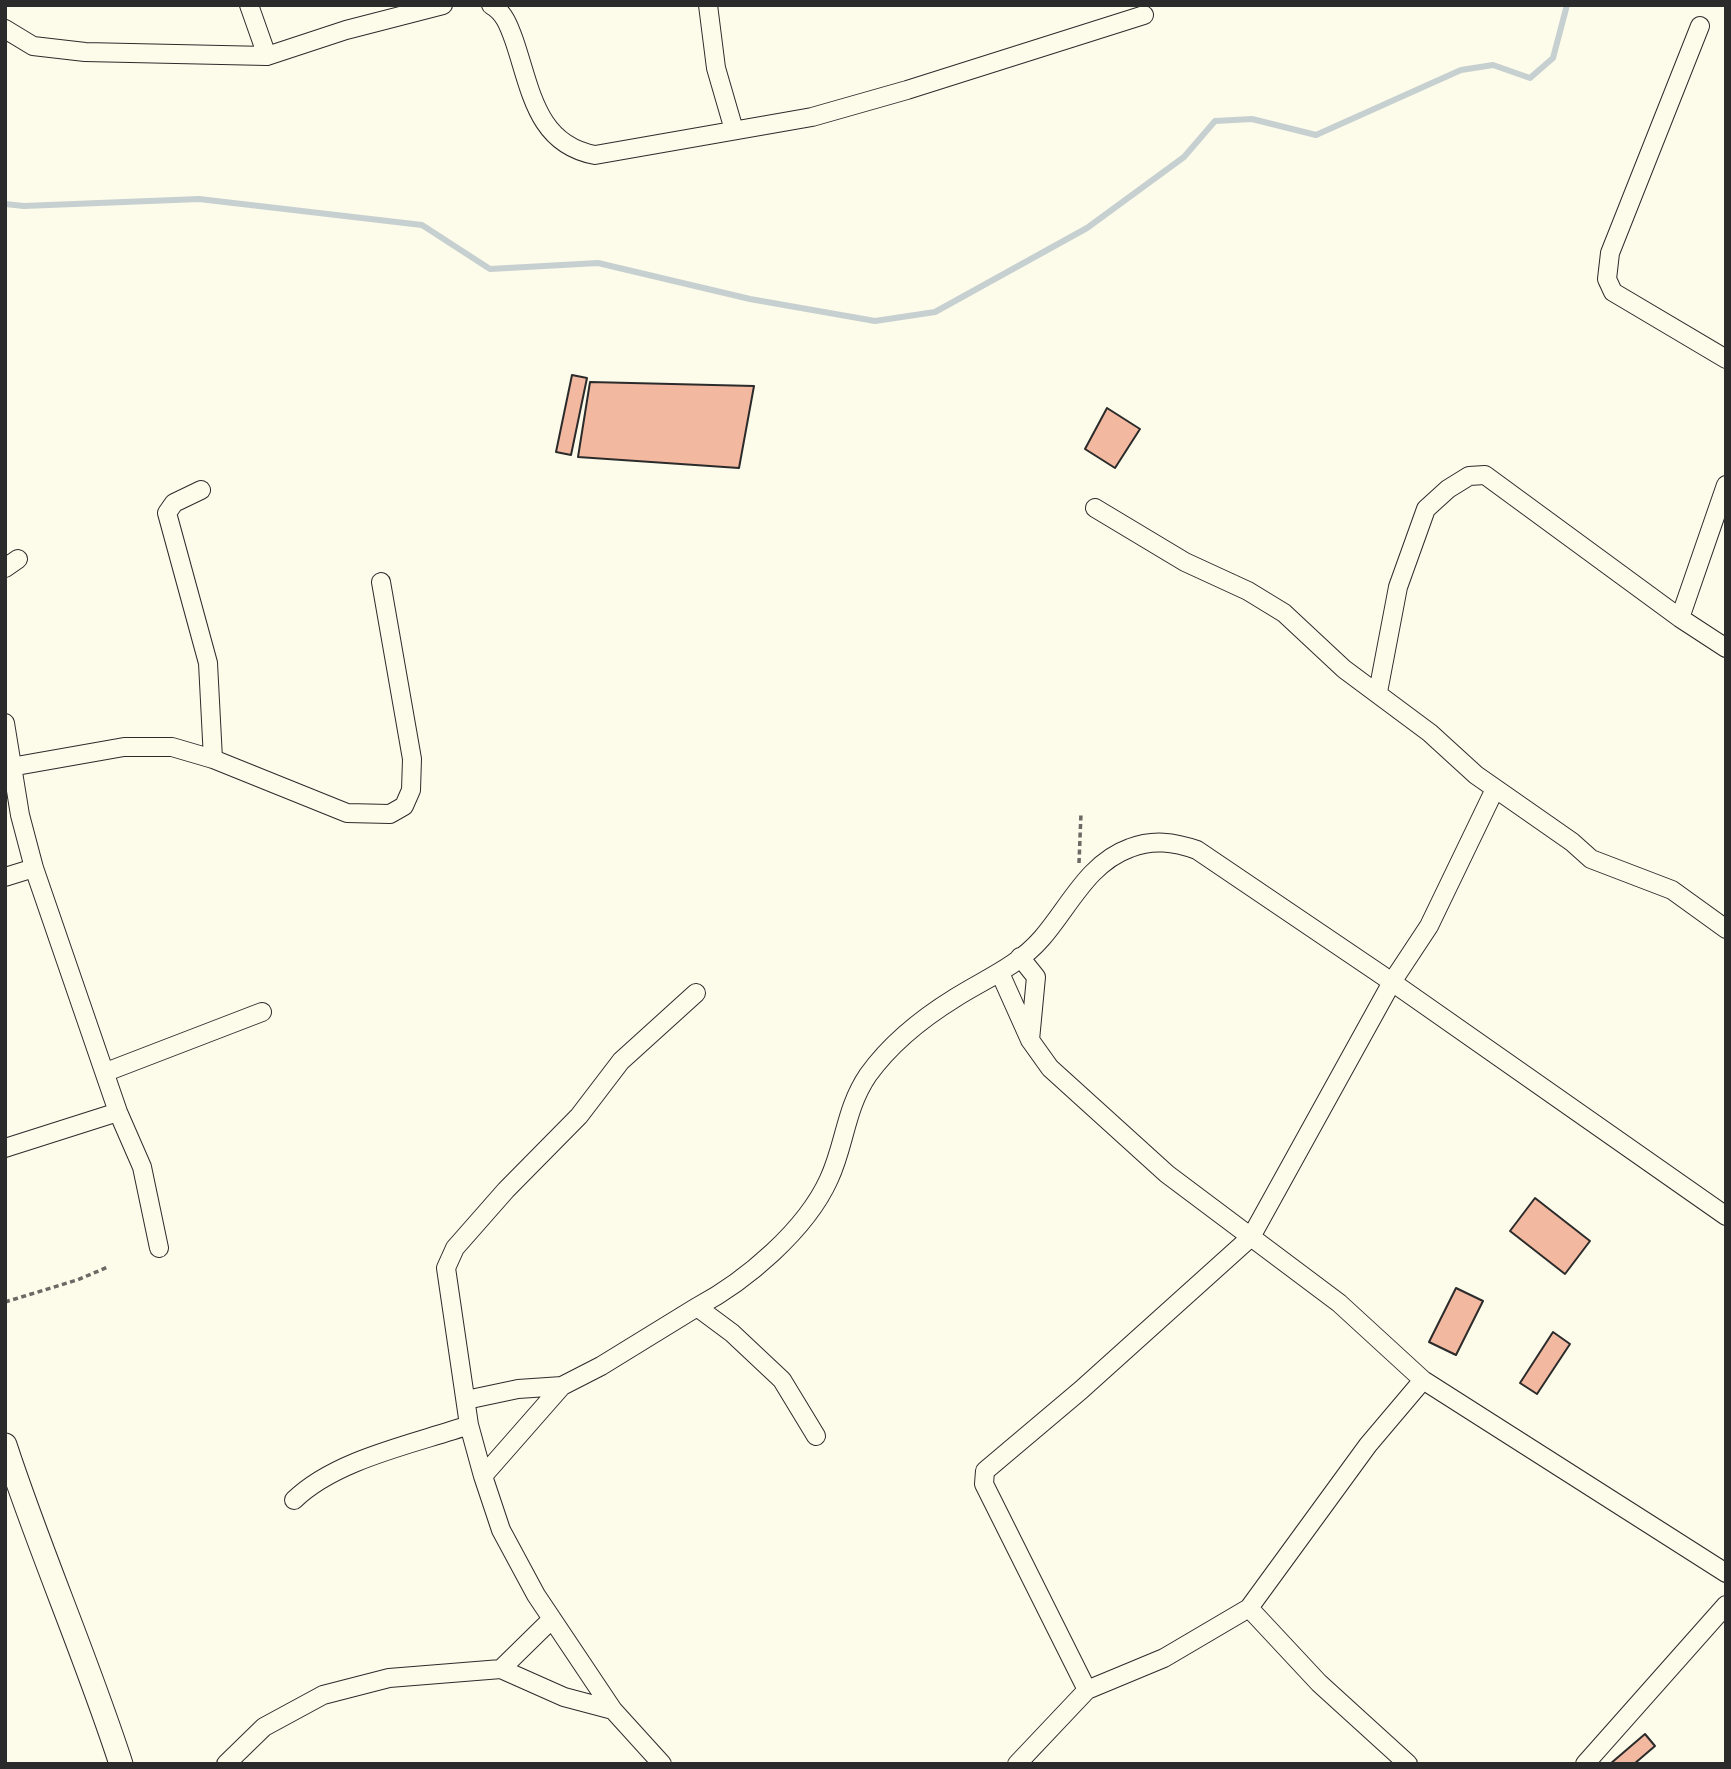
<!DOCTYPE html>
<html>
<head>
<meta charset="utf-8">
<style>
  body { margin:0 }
  #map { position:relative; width:1731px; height:1769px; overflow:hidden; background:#fdfbea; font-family:Signika,sans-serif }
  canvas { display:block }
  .frame { position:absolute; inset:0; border:7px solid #2b2b2b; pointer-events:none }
</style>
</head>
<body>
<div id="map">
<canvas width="1731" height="1769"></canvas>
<div class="frame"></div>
</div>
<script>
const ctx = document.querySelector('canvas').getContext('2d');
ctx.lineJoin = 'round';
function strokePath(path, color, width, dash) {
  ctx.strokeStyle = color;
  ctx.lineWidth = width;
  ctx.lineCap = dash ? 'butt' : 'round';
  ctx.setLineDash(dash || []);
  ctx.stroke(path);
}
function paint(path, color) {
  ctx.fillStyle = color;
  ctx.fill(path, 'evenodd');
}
strokePath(new Path2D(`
  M5 204 24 206 199 199 422 225 490 269 598 263 750 299 875 321 935 312 1087 228 1184 157 1215 121 1252 119 1316 135 1461 70 1493 65 1530 78 1553 58 1567 5`), '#c7d0d0', 6);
const building = new Path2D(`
  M572 375 587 378 571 455 556 452Z
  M590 382 754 386 739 468 578 457Z
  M1107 408 1140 429 1115 468 1085 449Z
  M1535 1198 1590 1241 1565 1274 1510 1231Z
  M1456 1288 1483 1301 1456 1355 1429 1342Z
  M1553 1332 1570 1344 1537 1394 1520 1383Z
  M1645 1734 1655 1746 1634 1764H1610Z`);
paint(building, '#f2b8a0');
strokePath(building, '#2b2b2b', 2);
const minor = new Path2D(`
  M249 5 267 56
  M491 5C504 12 509 26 514 40 531 89 536 144 595 155L812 117 907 90 1144 15
  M708 5 716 68 734 130
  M1700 26 1610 253 1607 279 1613 292 1726 359
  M5 29 33 46 85 52 267 56 346 30 443 5
  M201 490 174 503 167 513 208 663 213 759
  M1095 508 1185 562 1248 591 1284 613 1344 669 1430 733 1476 775 1572 842 1591 859 1672 890 1726 929
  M5 568 18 559
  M1680 618 1726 485
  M1378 692 1398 587 1426 509 1448 489 1469 476 1485 475 1680 618 1726 648
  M5 723 20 815 34 868 118 1112 142 1167 159 1248
  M5 768 124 747H172L213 759 347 813 390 814 404 806 411 790 412 759 381 582
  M5 877 34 868
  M1020 957 1036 977 1030 1040
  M1000 973 1030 1040 1050 1068 1167 1174 1339 1303 1423 1380 1726 1573
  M106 1072 262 1012
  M5 1148 118 1112
  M697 1307C746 1281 806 1230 829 1179 845 1145 845 1109 868 1075 891 1043 921 1019 955 998 985 979 1018 966 1042 938 1069 907 1088 863 1130 848 1153 839 1174 842 1197 850L1392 982 1726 1216
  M466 1400 518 1389 562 1386
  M483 1476 469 1425 446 1268 455 1248 506 1190 579 1116 621 1061 696 993
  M294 1500C336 1459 414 1444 469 1425
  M501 1669 552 1619
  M1087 1690 984 1484 985 1471 1081 1390 1251 1237 1392 982 1429 926 1495 789
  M613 1710 536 1595 501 1530 483 1476 562 1386 601 1366 697 1307 732 1333 782 1380 816 1436
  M226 1764 264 1727 323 1695 389 1678 501 1669 564 1697 613 1710 662 1764
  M1017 1764 1087 1690 1164 1658 1249 1608
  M1408 1764 1319 1683 1249 1608 1368 1445 1423 1380
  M1585 1764 1726 1605`);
const tertiary = new Path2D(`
  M5 1445C40 1552 86 1656 121 1764`);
strokePath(minor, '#2b2b2b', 20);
strokePath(tertiary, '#2b2b2b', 25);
strokePath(new Path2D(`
  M1079 863 1081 813
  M5 1302 77 1280 108 1267`), '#6a6964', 3.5, [5, 3.5]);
strokePath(minor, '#fdfbea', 18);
strokePath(tertiary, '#fdfbea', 23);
</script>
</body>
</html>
